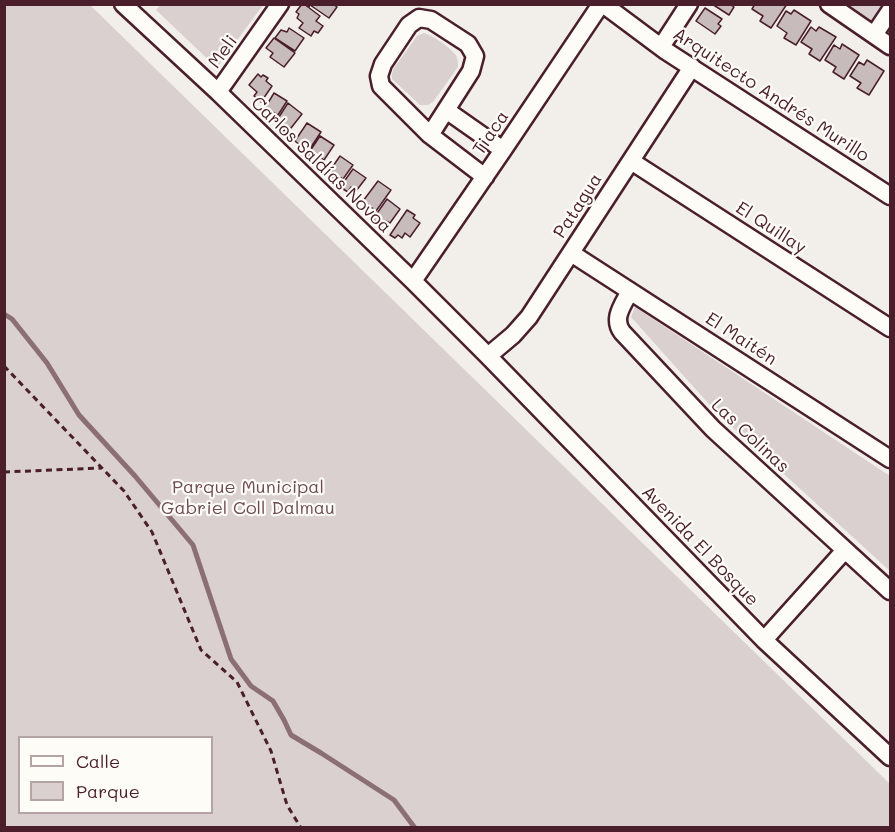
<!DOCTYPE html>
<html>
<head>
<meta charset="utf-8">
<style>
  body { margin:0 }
  #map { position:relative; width:895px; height:832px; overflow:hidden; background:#f2efeb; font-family:Mali,sans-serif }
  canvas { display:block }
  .frame { position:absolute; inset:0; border:6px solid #4a1f2b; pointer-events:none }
  .legend { position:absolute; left:18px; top:736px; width:195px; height:78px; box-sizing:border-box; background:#fdfcf7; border:2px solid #b5a4a5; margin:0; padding:8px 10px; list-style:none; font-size:18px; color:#4a1f2b }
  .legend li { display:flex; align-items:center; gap:12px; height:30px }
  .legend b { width:30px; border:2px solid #b5a4a5 }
</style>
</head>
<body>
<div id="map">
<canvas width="895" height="832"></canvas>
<div class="frame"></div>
<ul class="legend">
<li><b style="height:8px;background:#fdfcf7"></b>Calle</li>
<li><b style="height:16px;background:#d9d0cf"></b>Parque</li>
</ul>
</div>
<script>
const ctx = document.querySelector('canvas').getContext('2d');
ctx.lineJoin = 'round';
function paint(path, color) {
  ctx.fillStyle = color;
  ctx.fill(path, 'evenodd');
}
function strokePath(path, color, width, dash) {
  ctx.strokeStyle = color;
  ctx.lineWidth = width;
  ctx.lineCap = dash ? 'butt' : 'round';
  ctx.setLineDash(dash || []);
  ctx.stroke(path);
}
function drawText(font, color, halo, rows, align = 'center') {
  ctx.font = font + ' Mali,sans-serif';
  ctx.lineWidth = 4.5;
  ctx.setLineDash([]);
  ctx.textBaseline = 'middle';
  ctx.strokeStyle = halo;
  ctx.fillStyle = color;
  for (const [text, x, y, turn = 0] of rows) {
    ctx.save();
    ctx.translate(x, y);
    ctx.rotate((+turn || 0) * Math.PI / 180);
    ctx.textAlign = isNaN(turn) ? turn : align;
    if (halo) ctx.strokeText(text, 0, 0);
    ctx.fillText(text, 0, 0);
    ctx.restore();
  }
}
paint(new Path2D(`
  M5 4 90 5 890 784V827H5ZM20 738H212V812H20Z
  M161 4H263V5L219 65H214L156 10Z
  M890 4 875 29 837 5Z
  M424 33C432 35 448 46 454 53 458 57 458 62 458 67L433 102 428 105H420L392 79V74L394 68 417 36Z
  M635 307 890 476V571L716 412 631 317Z`), '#d9d0cf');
strokePath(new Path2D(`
  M4 314 12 319 47 363 79 415 135 476 193 545 231 659 251 686 273 701 284 720 291 735 321 753 394 800 415 828`), '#8b6f75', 5);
const building = new Path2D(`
  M302 4H304L320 16 316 21 323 26 318 33 314 31 311 36 299 28 303 23 297 18 299 14 296 12Z
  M305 4H333L337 7 329 18 310 5 309 7Z
  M712 4H732L731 5 734 7 729 15Z
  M755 4H787L771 28 760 21 763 16 752 9Z
  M705 8 722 19 718 24 721 26 715 34 696 21Z
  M794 10 811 21 796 45 784 38 787 33 777 26 786 11 791 14Z
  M811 27 816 31 819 27 836 37 820 61 809 54 812 49 801 42Z
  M289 28 304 38 295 51 275 38 281 30 287 32Z
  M274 38 295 53 284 67 270 57 273 53 266 48Z
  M842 44 859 55 844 79 833 72 836 67 825 60 834 45 840 49Z
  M867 60 884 71 869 95 857 88 861 83 850 76 859 62 864 65Z
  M258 74 261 77 263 75 268 78 266 81 272 86 261 102 254 96 257 92 249 85Z
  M274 93 287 101 278 115 265 108Z
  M288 103 302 114 291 128 288 126 284 131 275 123Z
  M307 123 321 132 311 147 303 142 301 146 295 141Z
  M320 136 334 145 324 160 321 158 317 163 308 157 311 152 310 151Z
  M340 156 353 165 343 179 337 175 334 179 330 175 333 172 331 169Z
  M353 169 366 178 356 191 351 187 348 192 343 189 346 185 343 183Z
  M378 181 391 190 376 211 363 201Z
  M387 199 400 209 390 223 386 221 382 226 373 219Z
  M407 210 415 215 413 218 420 223 410 237 405 233 402 238 398 235 395 238 390 235Z`);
paint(building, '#c8bbbb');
strokePath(building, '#4a1f2b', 1.5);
const minor = new Path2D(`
  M123 4 218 92 413 281 488 356 764 640 890 757
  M603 4 666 51 890 196
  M829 4 890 46
  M874 35 890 11
  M661 47 689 4
  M218 92 280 4
  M446 110 503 150
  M430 135 471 71 475 56 468 44 431 20 419 18 409 25 383 64 379 76 381 86 430 135 485 177
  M631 161 890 328
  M571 253 890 459
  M413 281 503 150 601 4
  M630 291C623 305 612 318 622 332L713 429 890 591
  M488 356 513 335 529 317 692 67
  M764 640 845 550`);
strokePath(minor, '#4a1f2b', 21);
strokePath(new Path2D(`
  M4 366 124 491 152 532 201 650 237 682 271 751 287 805 301 828
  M4 472 102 468`), '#4a1f2b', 3, [6, 4.5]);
strokePath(minor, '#fdfcf7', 16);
drawText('18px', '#4a1f2b', '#fdfcf7', [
  ["Meli",223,52,-54],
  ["Arquitecto Andrés Murillo",771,95,33],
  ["Tiaca",491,133,-56],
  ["Carlos Saldías Novoa",321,165,44],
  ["Patagua",578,206,-57],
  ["El Quillay",771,228,33],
  ["El Maitén",741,339,33],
  ["Las Colinas",750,436,43],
  ["Avenida El Bosque",700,546,46]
]);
drawText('18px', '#6e4b54', '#fdfcf7', [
  ["Parque Municipal",248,487],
  ["Gabriel Coll Dalmau",248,508]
]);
</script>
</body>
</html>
